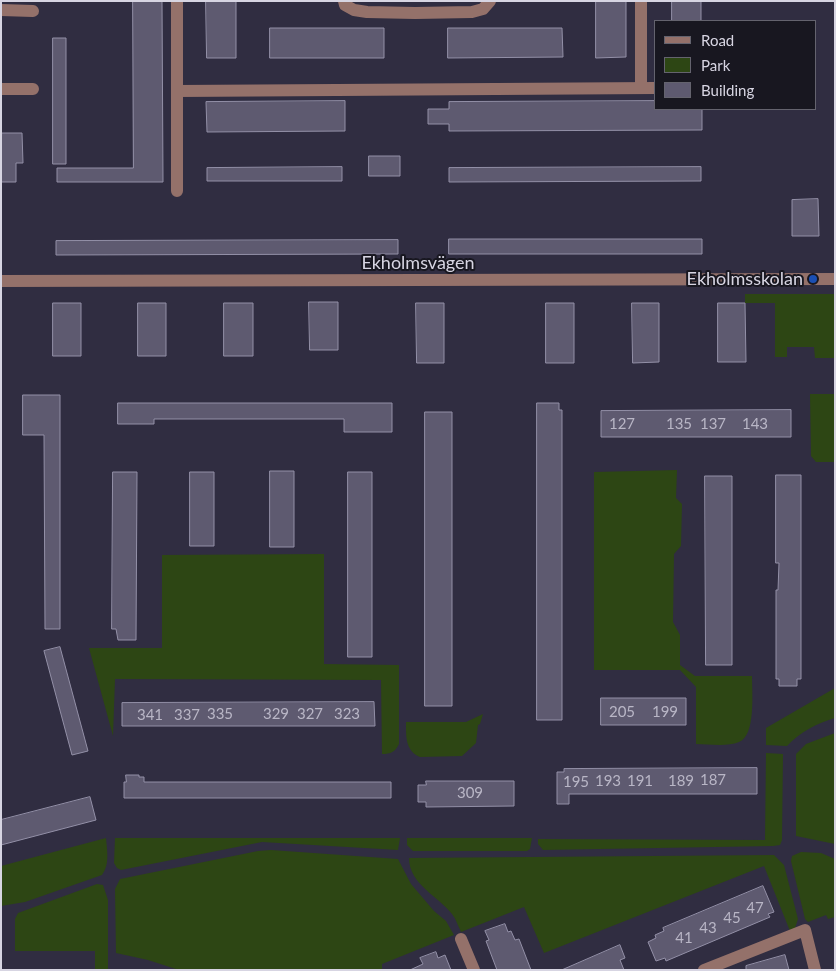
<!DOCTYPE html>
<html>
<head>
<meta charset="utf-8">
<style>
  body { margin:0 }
  #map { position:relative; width:836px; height:971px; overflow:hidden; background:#302d41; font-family:Lato,sans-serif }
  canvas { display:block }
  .frame { position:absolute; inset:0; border:2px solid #d7d5e2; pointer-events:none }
  .legend { position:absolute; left:654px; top:20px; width:162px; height:90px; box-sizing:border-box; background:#181720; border:1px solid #64636e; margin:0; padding:6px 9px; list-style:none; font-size:15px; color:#d7d5e2 }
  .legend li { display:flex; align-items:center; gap:10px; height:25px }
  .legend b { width:25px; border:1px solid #64636e }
</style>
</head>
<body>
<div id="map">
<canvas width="836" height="971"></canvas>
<div class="frame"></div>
<ul class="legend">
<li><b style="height:6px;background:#94716a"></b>Road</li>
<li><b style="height:14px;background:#2d4614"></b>Park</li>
<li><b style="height:14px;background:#5e5a70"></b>Building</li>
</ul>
</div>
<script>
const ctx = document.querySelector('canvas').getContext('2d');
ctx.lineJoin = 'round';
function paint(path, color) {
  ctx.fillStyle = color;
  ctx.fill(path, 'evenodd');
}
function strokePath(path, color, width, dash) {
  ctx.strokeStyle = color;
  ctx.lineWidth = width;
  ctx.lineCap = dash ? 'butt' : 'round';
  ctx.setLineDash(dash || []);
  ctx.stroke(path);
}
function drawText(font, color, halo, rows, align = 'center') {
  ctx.font = font + ' Lato,sans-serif';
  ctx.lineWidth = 4;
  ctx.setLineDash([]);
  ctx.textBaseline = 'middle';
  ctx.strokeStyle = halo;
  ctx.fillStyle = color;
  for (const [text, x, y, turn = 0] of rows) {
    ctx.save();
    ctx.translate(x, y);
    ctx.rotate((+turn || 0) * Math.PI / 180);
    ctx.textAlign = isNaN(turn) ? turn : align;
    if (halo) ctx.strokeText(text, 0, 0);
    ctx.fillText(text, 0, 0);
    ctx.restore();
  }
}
paint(new Path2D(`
  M745 294H835V367L834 358H815L814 347H787V357H775V303H745Z
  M835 394V462H816L811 456 810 394Z
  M677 470 676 498 682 504 681 546 674 554 673 622 680 635V665L695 676H752C752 692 756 736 739 742 727 747 709 744 696 744V687L680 670H594V472Z
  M324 554V664L399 665V744C395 752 391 754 382 754L381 680 115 679 113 736 89 648H162V555Z
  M835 688V718C816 724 801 731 787 746L766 745V728Z
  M483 714 480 724 478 725 476 743 462 756 420 757C405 751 406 735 406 722H466Z
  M835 733V844L796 836V754L806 744Z
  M766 753 783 754 782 840 780 845 773 846 543 850 538 844V839L765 840Z
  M106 838C107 851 110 864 102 875L25 902 1 906V866Z
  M115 838H400L398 850 262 842 121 870 117 868 114 863Z
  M407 838H532L530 849 527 851H413L407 845Z
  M271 850 398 859 411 884 434 911 446 921 454 935 382 964V970H179L148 960 116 953 115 889 120 879 258 851Z
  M801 852 821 853 835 859V917L828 919 826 915 808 922 805 919 791 861 792 856Z
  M774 855 784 865 798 919 795 928 790 931 764 866 544 953 524 907 461 932C458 926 456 919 452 914 438 896 409 884 409 858Z
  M97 884 103 885 108 900V970H95V951H15V919L18 913Z`), '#2d4614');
const building = new Path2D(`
  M133 1H162L163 182H57V168H133Z
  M206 1H236V58H207Z
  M596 1H626V57L596 58Z
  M672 1H701V21H672Z
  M270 28H384V58H270Z
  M448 28H562L563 57 448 58Z
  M53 38H66V164H53Z
  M345 101V131L207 132 206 102Z
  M655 101V109H702V130L449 131V124H428V109H449V102Z
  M2 133H22L23 163H16V182H1Z
  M369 156H400V176H369Z
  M342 167V181H207V168Z
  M701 167V181L449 182V168Z
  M818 199 819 236H792V200Z
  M449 239H702V254H449Z
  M398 240V254L56 255V241Z
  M309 302H338V350H310Z
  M53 303H81V356H53Z
  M138 303H166V356H138Z
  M224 303H253V356H224Z
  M416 303H444V363H417Z
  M546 303H574V363H546Z
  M632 303H659V362L633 363Z
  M718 303H745L746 362H718Z
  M23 395H60V629H45L44 435H23Z
  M118 403H392V432H344V419H154V424H118Z
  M537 403H559V410H562V720H537Z
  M791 410V437H601V411Z
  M425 412H452V706H425Z
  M270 471H294V547H270Z
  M113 472H137L136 640H118L116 629H112Z
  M190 472H214V546H190Z
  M348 472H372V657H348Z
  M776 475H801V679H797V686H779V679H776V590H778L779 563H776Z
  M705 476H732V665H706Z
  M60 647 88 751 72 755 44 651Z
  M601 698H686V725H601Z
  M374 702 375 726H122V703Z
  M757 768V794H569V804H557V772H564V769Z
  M126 775H139V777H144V782H391V798H124V782H126Z
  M426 781H514V806L426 807V802H418V785H426Z
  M90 797 96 820 1 845V820Z
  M763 886 774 912 768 914 770 917 666 961 665 958 656 961 648 942 656 938 655 935 664 931 663 928Z
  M505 924 508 932 511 931 515 940 519 939 531 970H497L486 941 489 940 485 931Z
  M620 945 625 958 620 960 624 970H562Z
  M436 952 438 958 445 955 451 970H410L423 964 420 958Z
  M785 955 789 970H746V966Z`);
paint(building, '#5e5a70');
strokePath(building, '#9390a7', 1);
strokePath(new Path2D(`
  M344 1 345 5 354 10 367 12 415 13 472 12 483 9 490 1
  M641 1V88
  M1 10 33 11
  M1 89H33
  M177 91 655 88
  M177 191V1
  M1 281 835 279
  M461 939 474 970
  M704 970 805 930 815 970`), '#94716a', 12);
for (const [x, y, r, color] of [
  [813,279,5,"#1a4fb4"]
]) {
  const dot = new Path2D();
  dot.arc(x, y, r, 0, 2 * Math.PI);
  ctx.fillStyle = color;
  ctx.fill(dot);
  strokePath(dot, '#181720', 2);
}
drawText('15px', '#b9b6c6', null, [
  ["127",622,424],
  ["135",679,424],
  ["137",713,424],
  ["143",755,424],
  ["205",622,712],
  ["199",665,712],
  ["335",220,714],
  ["329",276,714],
  ["327",310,714],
  ["323",347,714],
  ["341",150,715],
  ["337",187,715],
  ["187",713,780],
  ["193",608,781],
  ["191",640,781],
  ["189",681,781],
  ["195",576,782],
  ["309",470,793],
  ["47",755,908],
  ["45",732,918],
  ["43",708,928],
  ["41",684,938]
]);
drawText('18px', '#d7d5e2', '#181720', [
  ["Ekholmsvägen",418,263]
]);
drawText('18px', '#d7d5e2', '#181720', [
  ["Ekholmsskolan",803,279]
], 'right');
</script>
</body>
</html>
